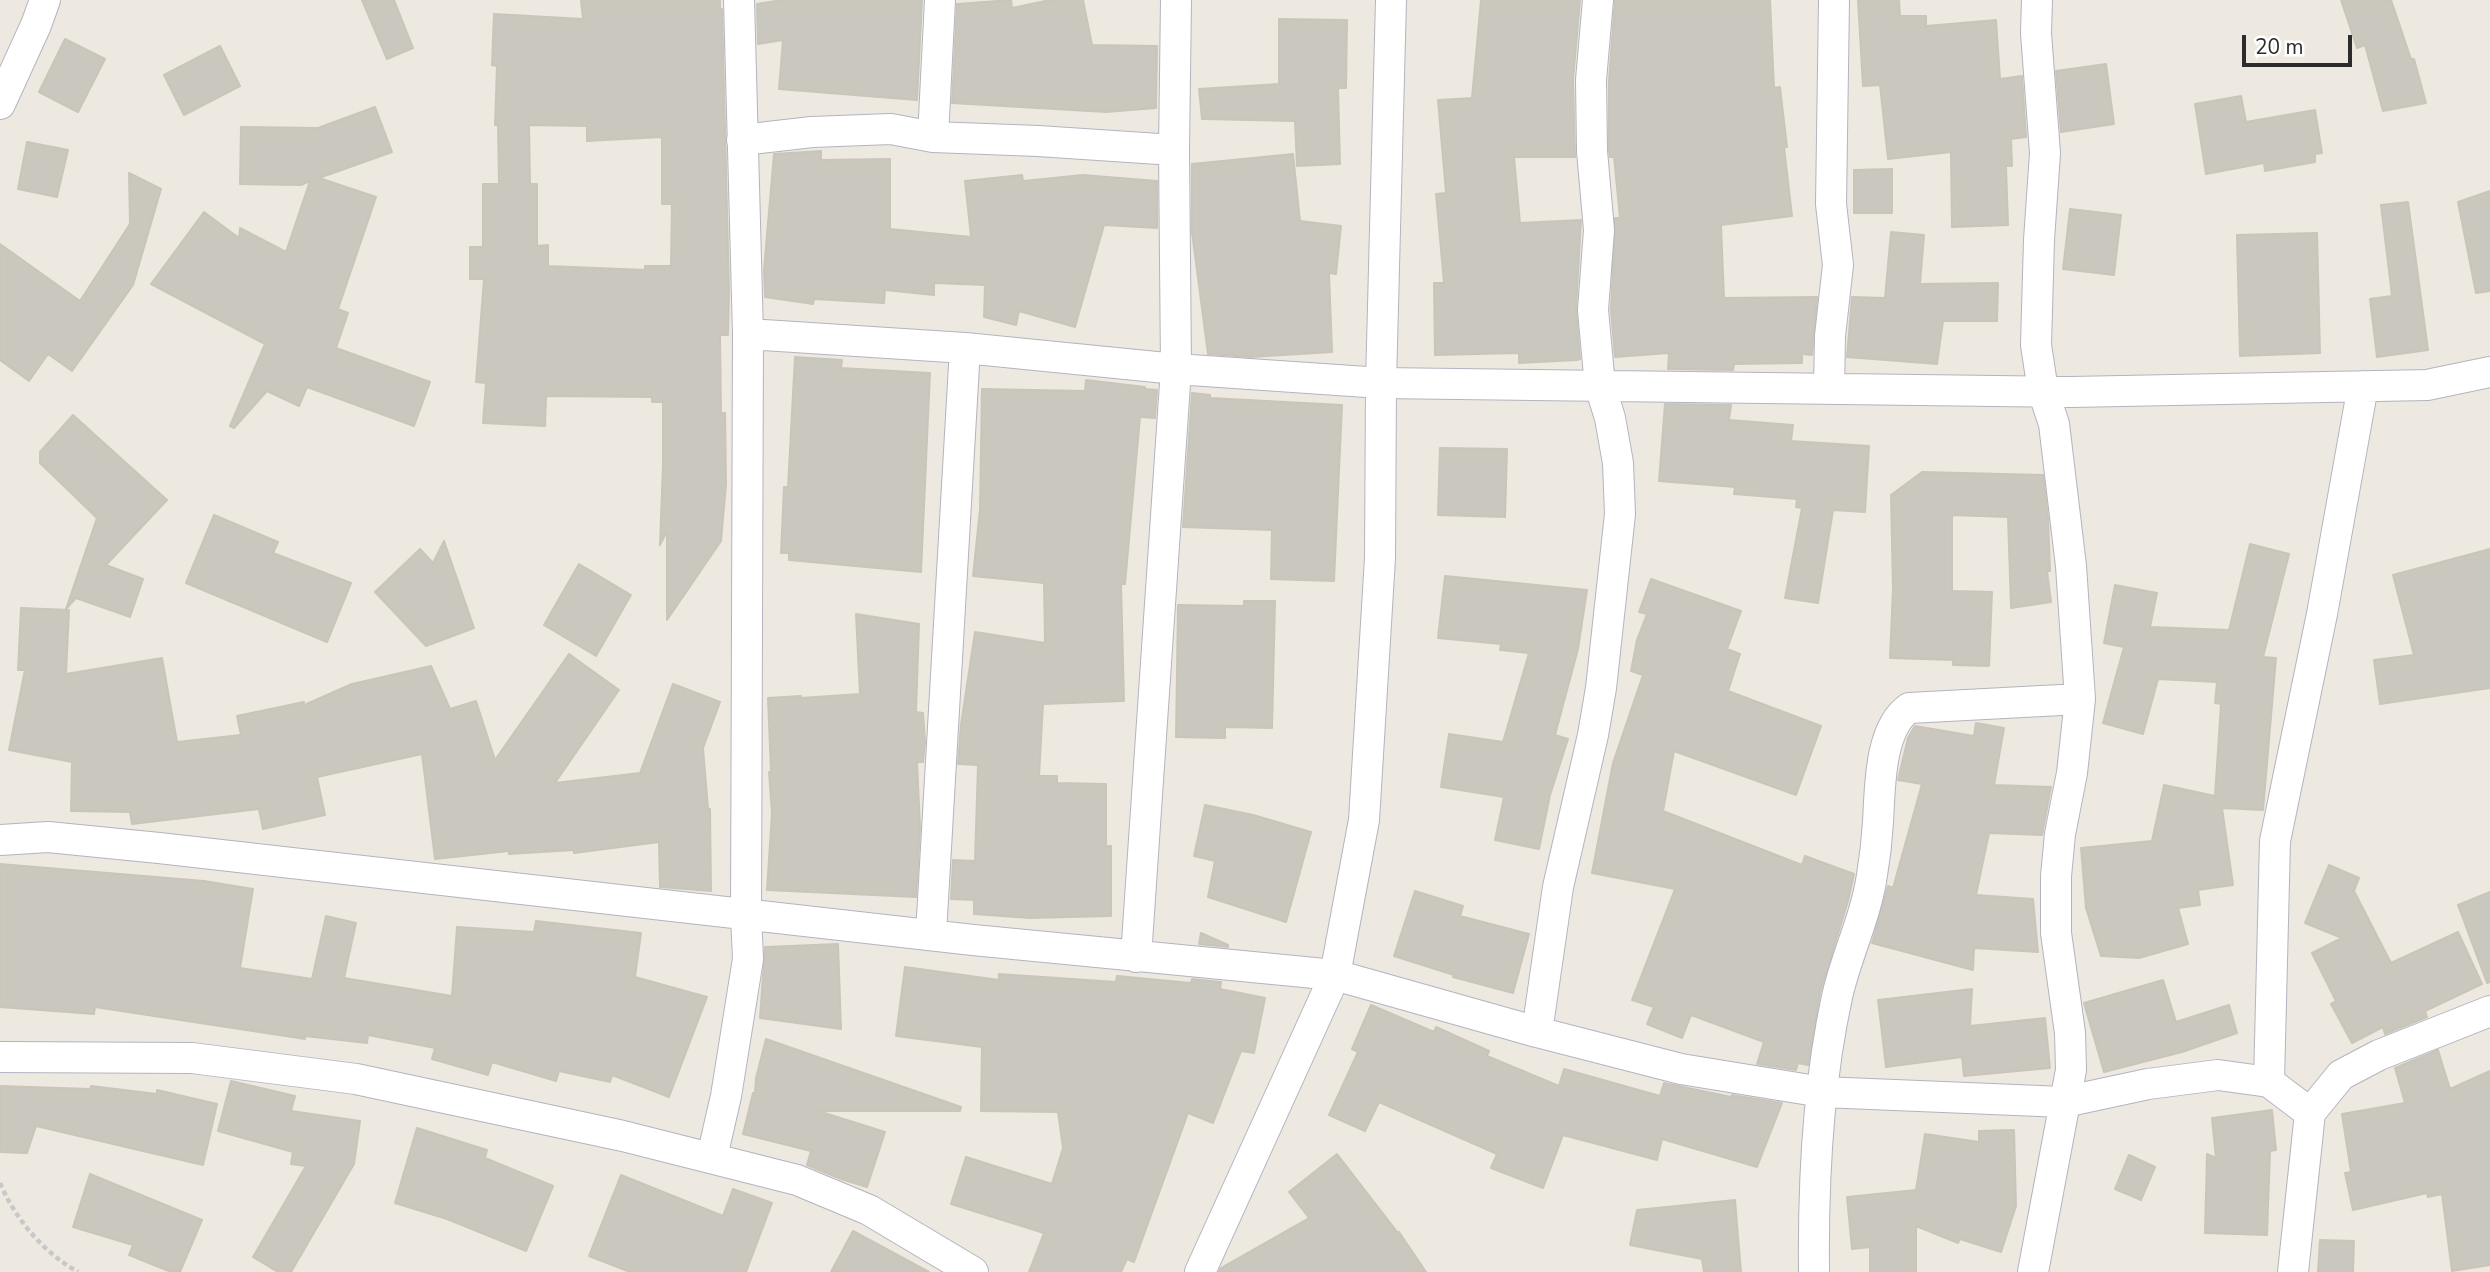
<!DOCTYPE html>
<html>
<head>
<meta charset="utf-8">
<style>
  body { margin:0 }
  #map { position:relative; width:2490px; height:1272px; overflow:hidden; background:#ede9e0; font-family:"Nunito Sans",sans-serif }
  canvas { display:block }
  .scale { position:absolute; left:2242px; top:35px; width:110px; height:32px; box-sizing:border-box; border:4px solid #2c2c2c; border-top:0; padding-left:9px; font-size:21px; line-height:24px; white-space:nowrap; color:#2c2c2c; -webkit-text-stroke:5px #fff; paint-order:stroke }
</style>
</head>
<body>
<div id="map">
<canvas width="2490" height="1272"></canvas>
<div class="scale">20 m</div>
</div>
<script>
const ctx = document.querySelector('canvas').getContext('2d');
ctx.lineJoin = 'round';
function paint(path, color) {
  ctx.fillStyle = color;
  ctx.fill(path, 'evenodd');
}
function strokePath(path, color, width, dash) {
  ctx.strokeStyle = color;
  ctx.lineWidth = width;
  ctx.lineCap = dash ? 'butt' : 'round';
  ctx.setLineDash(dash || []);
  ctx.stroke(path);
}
const building = new Path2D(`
  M362 0H394L413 48 387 59Z
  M581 0H720V9H722L729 292 728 335H720L721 413H725L726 484 721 541 667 620V531L660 545 663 465V402H652V397L546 396 545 426 483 423 486 383 476 382 484 279H470V247H483V184H499L498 125H495L497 66 492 65 494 14 583 19ZM529 125 587 126V141L662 137V204H672L671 266H645V270L548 266V245L537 246V184H530Z
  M782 0H922L917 100 779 89 783 40 758 44 757 4Z
  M1011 0 1012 8 1050 0H1083L1092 45 1157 46 1156 108 1106 112 952 103 957 4Z
  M1481 0H1580L1573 80 1575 157H1514L1520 223 1581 220 1576 309 1580 359 1577 360 1519 363V353L1435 355 1434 283H1444L1436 194 1446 193 1438 100 1472 98Z
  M1615 0H1770L1774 88 1780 87 1787 147H1784L1792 216 1721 225 1724 298 1817 297 1812 355 1802 354V363L1734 364 1733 370 1668 369 1669 353 1615 357 1611 310 1615 218H1620L1614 157H1610L1609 150V81Z
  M1858 0H1899L1900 16H1926V26L1996 20 2000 79 2022 76 2026 137 2011 139 2012 166H2006L2008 225 1952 227 1951 152 1888 159 1880 85 1863 86Z
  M2341 0H2391L2411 59H2414L2426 103 2383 111 2365 45 2357 48Z
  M1279 19 1347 20 1346 88H1338L1340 164 1297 166 1295 121 1202 119 1199 89 1279 84Z
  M65 39 105 59 78 112 39 92Z
  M220 46 240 86 184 115 164 75Z
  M2106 64 2114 124 2061 132 2056 71Z
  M2241 96 2246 122 2315 110 2322 153 2315 154V162L2265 171 2264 163 2206 174 2195 104Z
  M375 107 392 152 319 178 376 197 338 309 348 313 336 348 430 382 414 426 307 387 299 406 267 391 234 428 230 426 265 344 151 284 204 212 239 238 240 228 286 252 310 181 301 185 240 184 241 127 318 128Z
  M27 142 68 150 57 197 18 189Z
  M821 151V160L890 159V229L971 237 965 181 1022 175 1023 181 1083 175 1157 181V228L1104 225 1075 327 1019 311 1016 325 984 317 985 285 934 283V295L885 290 884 303 814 299 813 304 765 297 764 270 774 154Z
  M1293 154 1300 221 1341 226 1336 274 1329 273 1332 352 1251 357 1208 354 1192 232V164Z
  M1892 169V213H1854V170Z
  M129 173 161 189 133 285 72 371 48 354 29 381 0 360V244L80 301 130 224Z
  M2490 191V291L2476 293 2458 202Z
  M2408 202 2428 350 2377 357 2370 299 2392 296 2381 205Z
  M2070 209 2121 215 2114 275 2063 269Z
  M1891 232 1924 235 1920 284 1998 283 1997 321H1943L1937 364 1847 357 1852 297 1885 298Z
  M2317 233 2320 353 2240 356 2237 235Z
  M795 357 842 360 841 368 930 373 921 572 789 560V553H781L784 487H788Z
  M1086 380 1145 387V389L1157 390 1155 418 1140 417 1125 584H1121L1124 701 1043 704 1039 776H1057V783L1106 784V846H1111V916L1030 918 974 914V900L951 899 953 860 975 861 978 765 958 764 961 725 975 632 1045 643 1044 583 973 576 980 509 982 389 1085 391Z
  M1192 393 1210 395V398L1342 405 1334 581 1271 579 1272 530 1183 527Z
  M1665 404 1731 405 1729 420 1793 425 1791 441 1869 446 1865 512 1833 510 1818 603 1785 598 1802 508 1796 507 1797 499 1734 494 1735 487 1659 481Z
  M73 415 167 500 106 565 143 579 130 617 76 598 66 609 97 518 40 463V452Z
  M1440 448 1507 449 1505 517 1438 515Z
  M1922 472 2043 475 2048 518 2050 571H2047L2051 602 2011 608 2008 517 1952 515V591L1992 592 1989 666 1953 665V660L1890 658 1893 589 1891 495Z
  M214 515 278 542 273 553 351 583 327 642 186 583Z
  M444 541 474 628 426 646 375 592 420 549 433 563Z
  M2250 544 2289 554 2263 657 2276 658 2263 810 2222 808 2233 885 2198 890 2200 905 2178 908 2188 944 2139 958 2101 956 2086 908 2081 848 2152 841 2164 785 2215 796 2221 704 2215 703 2217 682 2158 679 2143 734 2103 723 2124 647 2104 643 2115 585 2157 593 2150 627 2229 630Z
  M2490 549V688L2380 704 2374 660 2414 655 2393 575Z
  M579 564 631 595 596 656 544 625Z
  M1445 576 1587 590 1578 649 1555 735 1568 739 1550 795 1539 849 1495 840 1504 797 1441 787 1449 734 1503 742 1529 653 1500 650 1501 644 1438 638Z
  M1651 579 1741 611 1727 649 1740 654 1728 691 1821 726 1796 795 1674 751 1663 811 1802 865 1805 856 1854 874 1848 901 1820 993 1808 1065 1798 1063 1796 1070 1757 1064 1764 1042 1691 1015 1682 1038 1647 1024 1654 1007 1632 1000 1675 889 1592 873 1613 763 1643 675 1631 671 1637 640 1647 614 1639 612Z
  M1244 601H1275L1272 728 1225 727V738L1176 737 1178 605 1244 606Z
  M21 608 69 610 66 674 162 658 177 742 241 735 237 716 304 702 302 706 352 684 431 666 450 709 476 701 495 760 569 654 619 690 555 783 640 773 673 684 720 702 703 748 708 809H710L711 891 660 887 659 842 574 853V850L509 854V851L435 859 422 754 317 777 325 815 263 829 259 809 132 824 130 812 71 811 72 762 9 750 25 670H18Z
  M856 614 919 624 916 712 923 713 925 742 923 762H917L920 828 916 897 767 890 772 813 769 772H771L768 698 801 696V698L860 694Z
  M1976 723 2004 728 1994 785 2051 787 2042 835 1989 833 1976 895 2033 899 2038 952 1974 948 1973 970 1872 943 1888 886 1893 888 1922 784 1898 780 1908 738 1915 726 1974 736Z
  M1205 805 1253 815 1311 832 1286 922 1208 897 1215 861 1194 856Z
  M0 864 204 881 253 889 240 968 312 979 326 916 356 923 344 978 452 996 457 927 534 932 536 921 641 933 635 977 707 997 669 1097 612 1075 610 1082 559 1071 556 1081 492 1062 488 1075 432 1059 435 1048 368 1035 367 1043 305 1036V1039L95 1007 94 1014 0 1007Z
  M2329 865 2359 878 2354 891 2391 963 2458 932 2482 984 2425 1011 2427 1017 2385 1034 2383 1027 2352 1043 2331 1004 2336 1001 2312 953 2342 938 2305 923Z
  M1415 891 1463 906 1460 916 1529 934 1513 993 1453 977 1454 975 1394 956Z
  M2490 892V982L2487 983 2458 905Z
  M1201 933 1228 945V947L1199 944Z
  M838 944 841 1029 760 1018 765 947Z
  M905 967 999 980V974L1116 982 1117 976 1191 983 1192 979 1221 982 1220 989 1265 998 1254 1053 1241 1051 1213 1123 1188 1113 1134 1262 1127 1259 1121 1272H1029L1044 1233 951 1204 966 1157 1052 1184 1063 1148 1058 1112 981 1111 982 1047 896 1036Z
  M2163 980 2176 1022 2229 1005 2237 1033 2182 1052 2104 1072 2084 1003Z
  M1972 989 1970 1026 2045 1018 2050 1068 1964 1076 1962 1057 1886 1067 1878 1000Z
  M1371 1005 1434 1032 1436 1027 1489 1051 1487 1056 1559 1086 1564 1069 1660 1096 1664 1083 1731 1097 1732 1095 1782 1103 1757 1167 1662 1139 1657 1160 1563 1135 1543 1188 1491 1168 1497 1154 1379 1102 1365 1131 1329 1115 1358 1052 1352 1049Z
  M766 1039 961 1107 960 1111H818L885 1132 867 1187 841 1179 807 1165 811 1151 743 1134 753 1093H755L756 1078Z
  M2438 1050 2450 1089 2490 1071V1265L2452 1271 2442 1194 2428 1197 2427 1193 2353 1210 2345 1173 2351 1172 2342 1114 2405 1103 2395 1068Z
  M231 1081 295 1096 291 1111 360 1121 354 1164 291 1272H278L253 1257 306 1166 291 1164 293 1152 218 1131Z
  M1 1086 90 1089 91 1086 157 1094V1090L217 1104 203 1165 36 1126 27 1153 0 1152Z
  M2272 1110 2276 1150 2270 1151 2267 1235 2205 1233 2207 1154 2216 1158 2212 1118Z
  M417 1128 487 1150 485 1158 553 1186 526 1251 447 1219 395 1203Z
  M2014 1130 2016 1206 2001 1252 1960 1239 1958 1243 1916 1226V1272H1870V1247L1852 1249 1847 1197 1916 1190 1925 1134 1979 1142V1131Z
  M1337 1154 1398 1233 1399 1232 1426 1272H1219L1221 1268 1309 1218 1289 1192Z
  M2129 1155 2155 1167 2141 1200 2115 1189Z
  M90 1174 202 1220 180 1272H171L129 1255 133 1245 73 1227Z
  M621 1175 723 1216 733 1189 772 1203 746 1272H630L589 1256Z
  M1735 1200 1741 1272H1704L1702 1259 1630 1245 1637 1210Z
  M853 1231 929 1272H831Z
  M2320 1240 2354 1241 2353 1272H2318Z`);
paint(building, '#c9c7be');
strokePath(building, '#c9c5b9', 2);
const minor = new Path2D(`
  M0 104 36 25 45 0
  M933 137 940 0
  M742 140 812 132 891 129 933 137 1038 141 1174 150
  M748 334 965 348 1176 369 1381 383 2071 392 2427 385 2490 372
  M1829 389 1830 336 1838 265 1831 204 1834 0
  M0 840 48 837 159 848 973 940 1335 975 1537 1032 1681 1069 1822 1092 2064 1102 2148 1084 2218 1075 2269 1082 2310 1113
  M931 934 965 348
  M1136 957 1176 369 1174 150 1176 0
  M1537 1032 1558 887 1593 735 1601 688 1620 514 1618 463 1610 418 1600 386 1593 310 1599 230 1592 151 1591 80 1598 0
  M0 1057 192 1058 356 1079 623 1136 797 1180 869 1210 973 1272
  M2269 1082 2275 841 2322 614 2363 386
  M712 1157 726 1096 748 959 746 915 748 334 739 0
  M1200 1272 1335 975 1364 820 1380 558 1381 383 1391 0
  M1814 1272C1813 1183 1818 1084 1837 997 1846 956 1866 917 1872 875 1875 857 1877 839 1878 822 1880 789 1879 729 1909 708L2080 699
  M2033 1272 2071 1070 2070 1033 2056 933V876L2060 834 2072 773 2080 699 2071 566 2054 424 2043 391 2036 345 2039 240 2045 153 2036 33 2037 0
  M2293 1272 2310 1113 2341 1075 2379 1055 2490 1011`);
strokePath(minor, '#b3b4bf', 32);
strokePath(new Path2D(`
  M0 1183C16 1220 43 1252 78 1272`), '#c8c8c8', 4.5, [5, 3.5]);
strokePath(minor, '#fff', 30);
</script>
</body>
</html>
